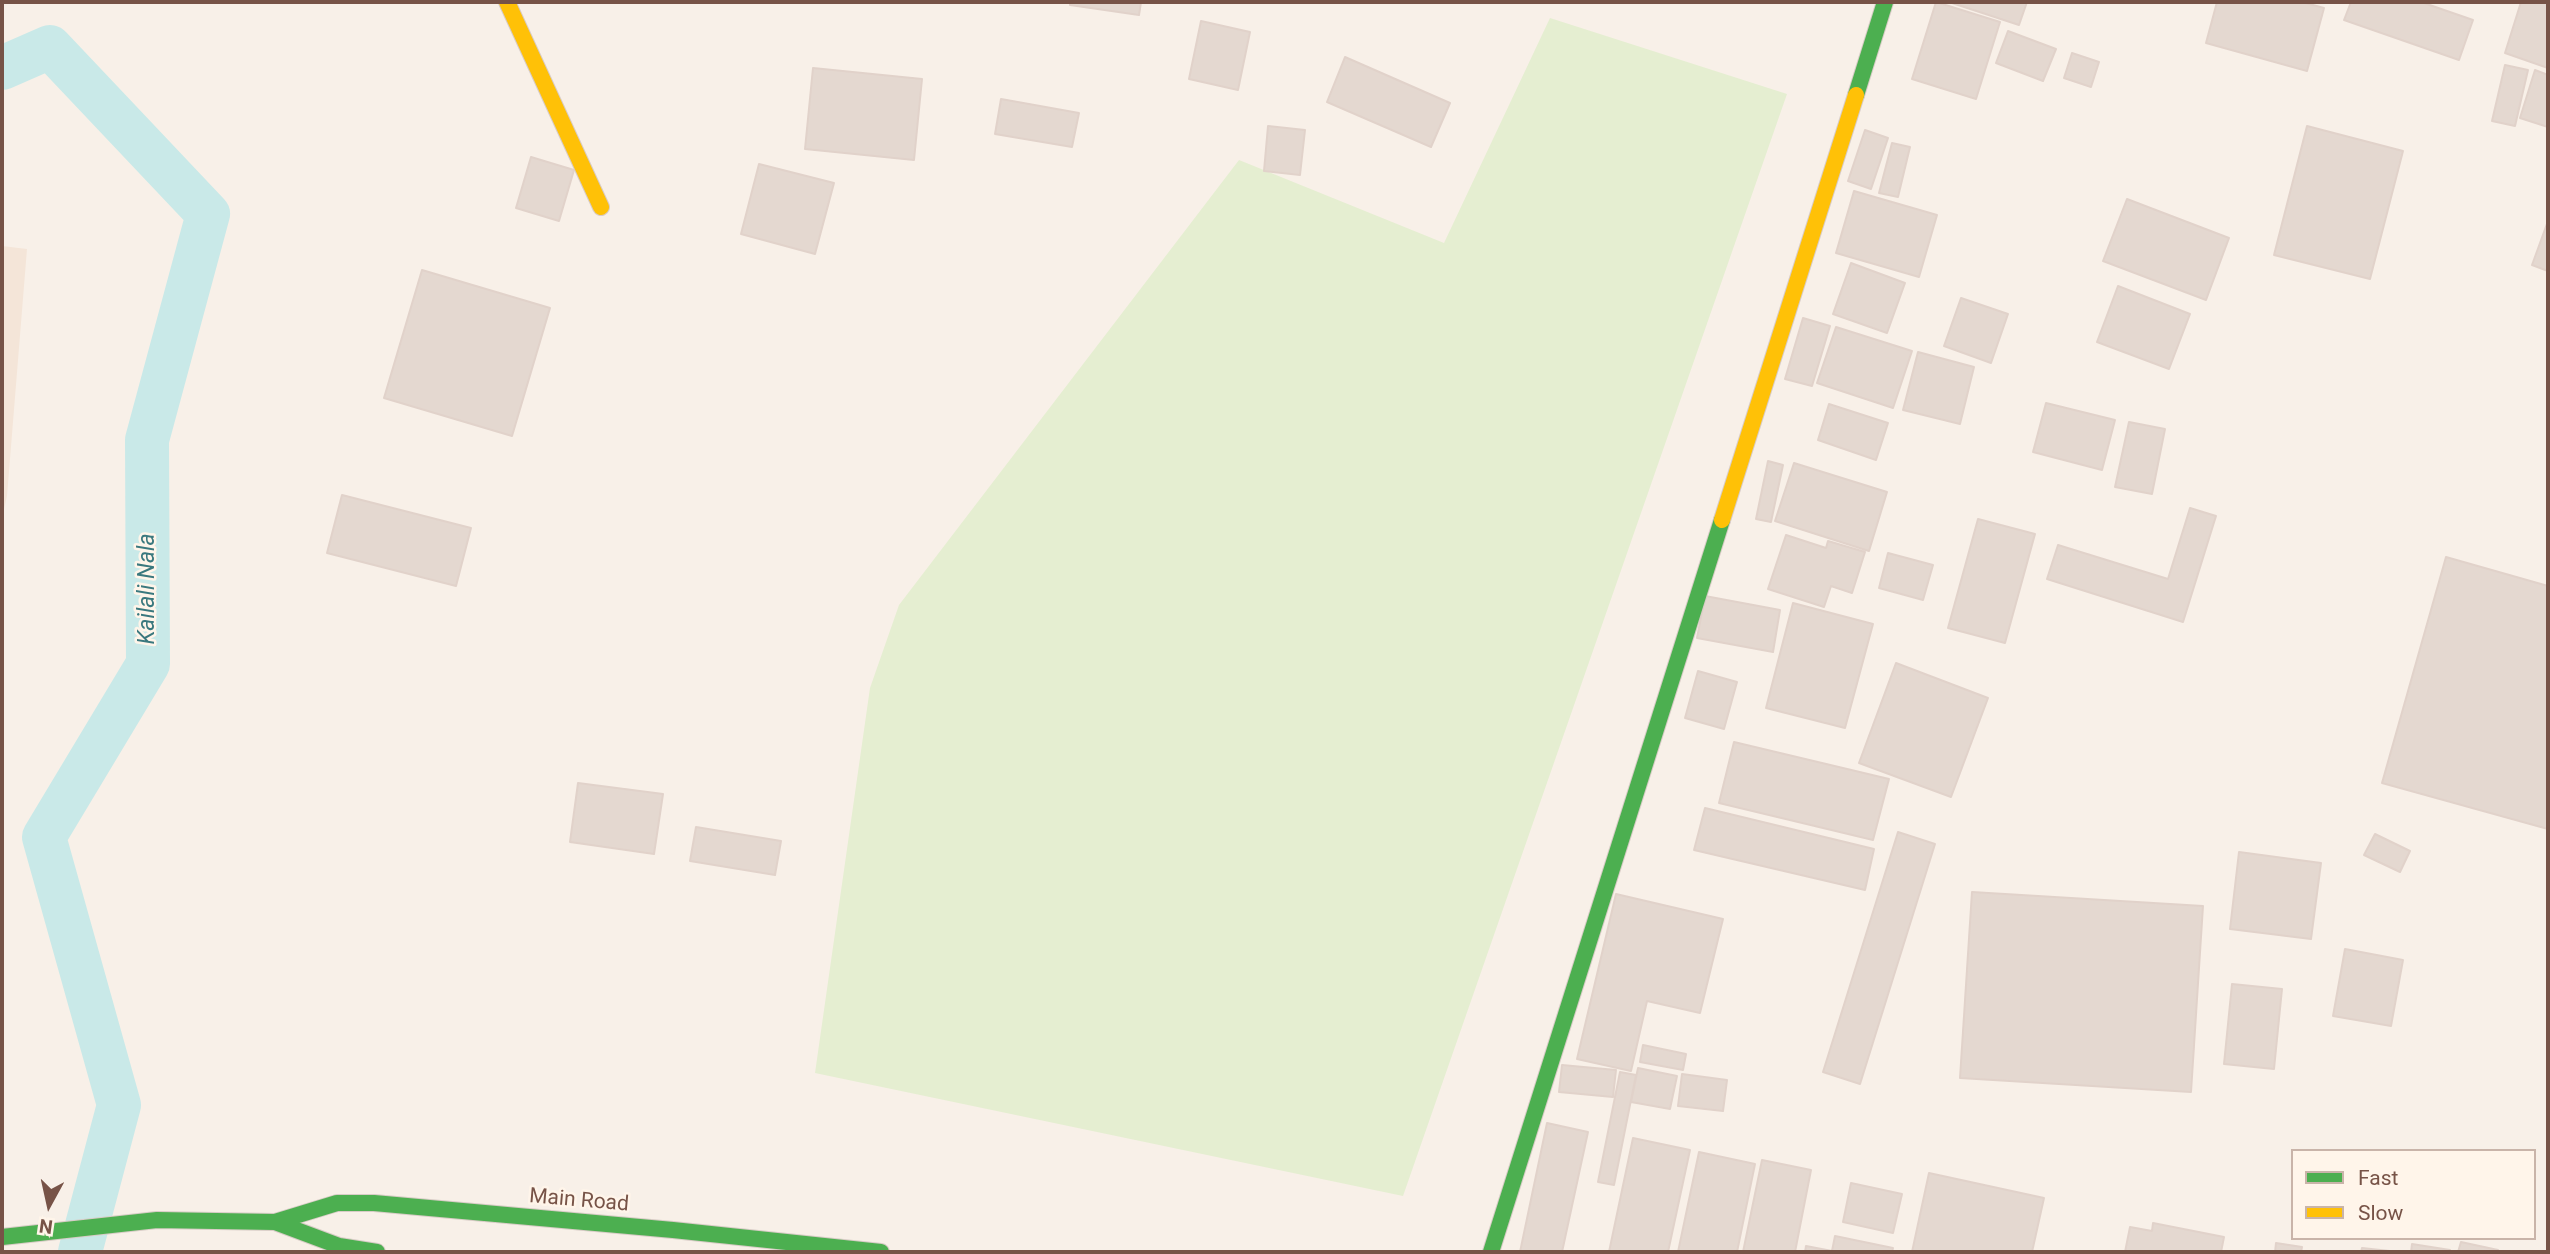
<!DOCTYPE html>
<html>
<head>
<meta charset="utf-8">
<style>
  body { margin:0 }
  #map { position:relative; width:2550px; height:1254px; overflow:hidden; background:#f8f0e8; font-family:Roboto,sans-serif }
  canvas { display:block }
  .frame { position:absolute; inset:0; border:4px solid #775347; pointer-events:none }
  .legend { position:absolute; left:2291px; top:1149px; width:245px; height:91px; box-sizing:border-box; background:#fff5ea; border:2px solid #c9b4a9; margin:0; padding:9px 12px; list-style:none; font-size:21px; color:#775347 }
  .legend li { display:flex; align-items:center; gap:14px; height:35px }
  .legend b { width:35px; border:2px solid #c9b4a9 }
  .north { position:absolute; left:14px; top:1170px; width:70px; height:70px; -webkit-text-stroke:5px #fff5ea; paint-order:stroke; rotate:188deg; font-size:19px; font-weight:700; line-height:28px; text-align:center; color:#775347 }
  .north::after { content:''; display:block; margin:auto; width:24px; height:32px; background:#775347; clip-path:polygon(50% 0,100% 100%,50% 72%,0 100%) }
</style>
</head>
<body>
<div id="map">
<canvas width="2550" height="1254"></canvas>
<div class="frame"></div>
<ul class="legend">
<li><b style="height:9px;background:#4caf50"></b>Fast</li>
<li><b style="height:9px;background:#ffc107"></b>Slow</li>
</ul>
<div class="north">N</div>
</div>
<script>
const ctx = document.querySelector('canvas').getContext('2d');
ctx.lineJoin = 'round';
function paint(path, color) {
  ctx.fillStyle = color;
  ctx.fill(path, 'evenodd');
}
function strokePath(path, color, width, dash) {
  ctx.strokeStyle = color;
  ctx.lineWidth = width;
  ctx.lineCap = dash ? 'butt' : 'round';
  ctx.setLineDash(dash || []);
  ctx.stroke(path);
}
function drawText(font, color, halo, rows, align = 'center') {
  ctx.font = font + ' Roboto,sans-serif';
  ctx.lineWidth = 5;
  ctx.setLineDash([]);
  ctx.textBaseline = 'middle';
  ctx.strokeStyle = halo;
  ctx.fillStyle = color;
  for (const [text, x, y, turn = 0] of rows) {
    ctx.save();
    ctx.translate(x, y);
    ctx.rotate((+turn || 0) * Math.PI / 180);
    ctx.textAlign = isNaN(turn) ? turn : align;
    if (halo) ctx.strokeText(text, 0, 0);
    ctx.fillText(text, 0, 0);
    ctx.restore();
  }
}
paint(new Path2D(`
  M2 246 27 249 7 496 2 518Z`), '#f4e5d8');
paint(new Path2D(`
  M1550 18 1787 94 1403 1196 815 1073 870 688 899 605 1239 160 1444 243Z`), '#e5eed1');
strokePath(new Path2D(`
  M2 68 50 47 208 214 147 440 148 664 44 837 119 1105 80 1252`), '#c9e9e8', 44);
const building = new Path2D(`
  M1070 2H1141L1139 15 1070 5Z
  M1936 2 2000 22 1976 99 1912 79Z
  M1949 2H2027L2019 25Z
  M2217 2H2302L2324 8 2307 71 2206 43Z
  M2351 2H2421L2473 20 2459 60 2344 20Z
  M2521 2H2548V68L2505 53Z
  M1201 21 1250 32 1238 90 1189 79Z
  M2008 31 2056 49 2043 81 1996 63Z
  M2072 53 2099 62 2091 87 2064 78Z
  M1345 57 1450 103 1431 147 1327 102Z
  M2505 65 2528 70 2515 126 2492 121Z
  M813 68 922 79 914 160 805 149Z
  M2535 70 2548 75V127L2520 118Z
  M1001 99 1079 113 1072 147 995 134Z
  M1268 126 1305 130 1300 175 1264 171Z
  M2307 126 2403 151 2370 279 2274 255Z
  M1865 130 1888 138 1871 189 1848 181Z
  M1892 143 1910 147 1898 197 1879 193Z
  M531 157 574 170 559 221 516 208Z
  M759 164 834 183 815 254 741 234Z
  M1854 191 1937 215 1919 277 1836 253Z
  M2127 199 2229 238 2206 300 2103 261Z
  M2548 221V271L2532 265Z
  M1851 263 1905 283 1887 333 1833 314Z
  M422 270 550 308 512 436 384 398Z
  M2118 286 2190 314 2169 369 2097 342Z
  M1961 298 2008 314 1991 363 1944 346Z
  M1803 318 1830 326 1812 386 1785 379Z
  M1836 327 1912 351 1893 408 1817 383Z
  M1918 352 1974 367 1960 424 1903 410Z
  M2046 403 2115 420 2102 470 2033 452Z
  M1829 404 1888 423 1876 460 1818 440Z
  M2129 422 2165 429 2152 494 2115 487Z
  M1768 461 1783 465 1771 522 1756 519Z
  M1794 463 1887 492 1869 551 1775 521Z
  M342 495 471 528 456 586 327 553Z
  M2190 508 2216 516 2183 622 2047 579 2058 545 2168 579Z
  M1978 519 2035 534 2005 643 1948 628Z
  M1786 535 1826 548 1828 541 1865 552 1852 593 1831 586 1824 607 1768 589Z
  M1888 553 1933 565 1923 600 1879 588Z
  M2446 557 2548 586V829L2382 783Z
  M1705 596 1780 610 1773 652 1697 638Z
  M1793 603 1873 624 1845 728 1766 708Z
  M1896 663 1988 698 1951 797 1859 763Z
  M1698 671 1737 682 1724 729 1685 718Z
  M1734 742 1889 779 1873 840 1719 803Z
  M578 783 663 794 654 854 570 842Z
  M1705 808 1874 849 1865 890 1694 850Z
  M696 827 781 841 775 875 690 861Z
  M1898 832 1935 844 1860 1084 1823 1072Z
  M2375 834 2410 851 2400 872 2364 855Z
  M2239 852 2321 863 2311 939 2230 929Z
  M1972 892 2203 906 2191 1092 1960 1078Z
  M1616 894 1723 919 1700 1013 1647 1001 1631 1071 1577 1059Z
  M2345 949 2403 960 2391 1026 2333 1016Z
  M2232 984 2282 989 2274 1069 2224 1064Z
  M1643 1045 1686 1054 1683 1070 1640 1062Z
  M1562 1065 1616 1070 1613 1097 1559 1092Z
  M1638 1068 1677 1076 1670 1109 1631 1102Z
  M1620 1072 1636 1075 1614 1185 1598 1182Z
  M1682 1074 1727 1080 1723 1111 1678 1106Z
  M1547 1123 1588 1132 1562 1252H1520Z
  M1633 1138 1690 1150 1668 1252H1609Z
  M1699 1152 1755 1164 1737 1252H1678Z
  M1762 1160 1811 1170 1795 1252H1743Z
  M1929 1173 2044 1198 2032 1252H1912Z
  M1851 1183 1902 1194 1893 1233 1843 1222Z
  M2153 1223 2224 1237 2221 1252H2125L2130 1227 2152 1231Z
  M1835 1236 1893 1248 1892 1252H1805L1806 1246 1832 1251Z
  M2461 1242 2498 1250V1252H2458Z
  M2276 1243 2302 1247 2301 1252H2275Z
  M2412 1244 2450 1250V1252H2411Z
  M2362 1248 2399 1252H2361Z`);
paint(building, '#e4d8d0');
strokePath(building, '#e1d2ca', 2);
const fast = new Path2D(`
  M1856 95 1885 2
  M275 1222 339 1246 377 1252
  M2 1237 157 1220 275 1222 337 1203H374L673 1230 881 1252
  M1491 1252 1722 520`);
const slow = new Path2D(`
  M507 2 601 207
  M1722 520 1856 95`);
strokePath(fast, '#d8ccc6', 18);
strokePath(slow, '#d8ccc6', 18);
strokePath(fast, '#4caf50', 16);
strokePath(slow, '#ffc107', 16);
drawText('21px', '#775347', '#fff5ea', [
  ["Main Road",579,1201,5]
]);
drawText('italic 23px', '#3a787e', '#fff5ea', [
  ["Kailali Nala",148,589,-90]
]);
</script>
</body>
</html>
